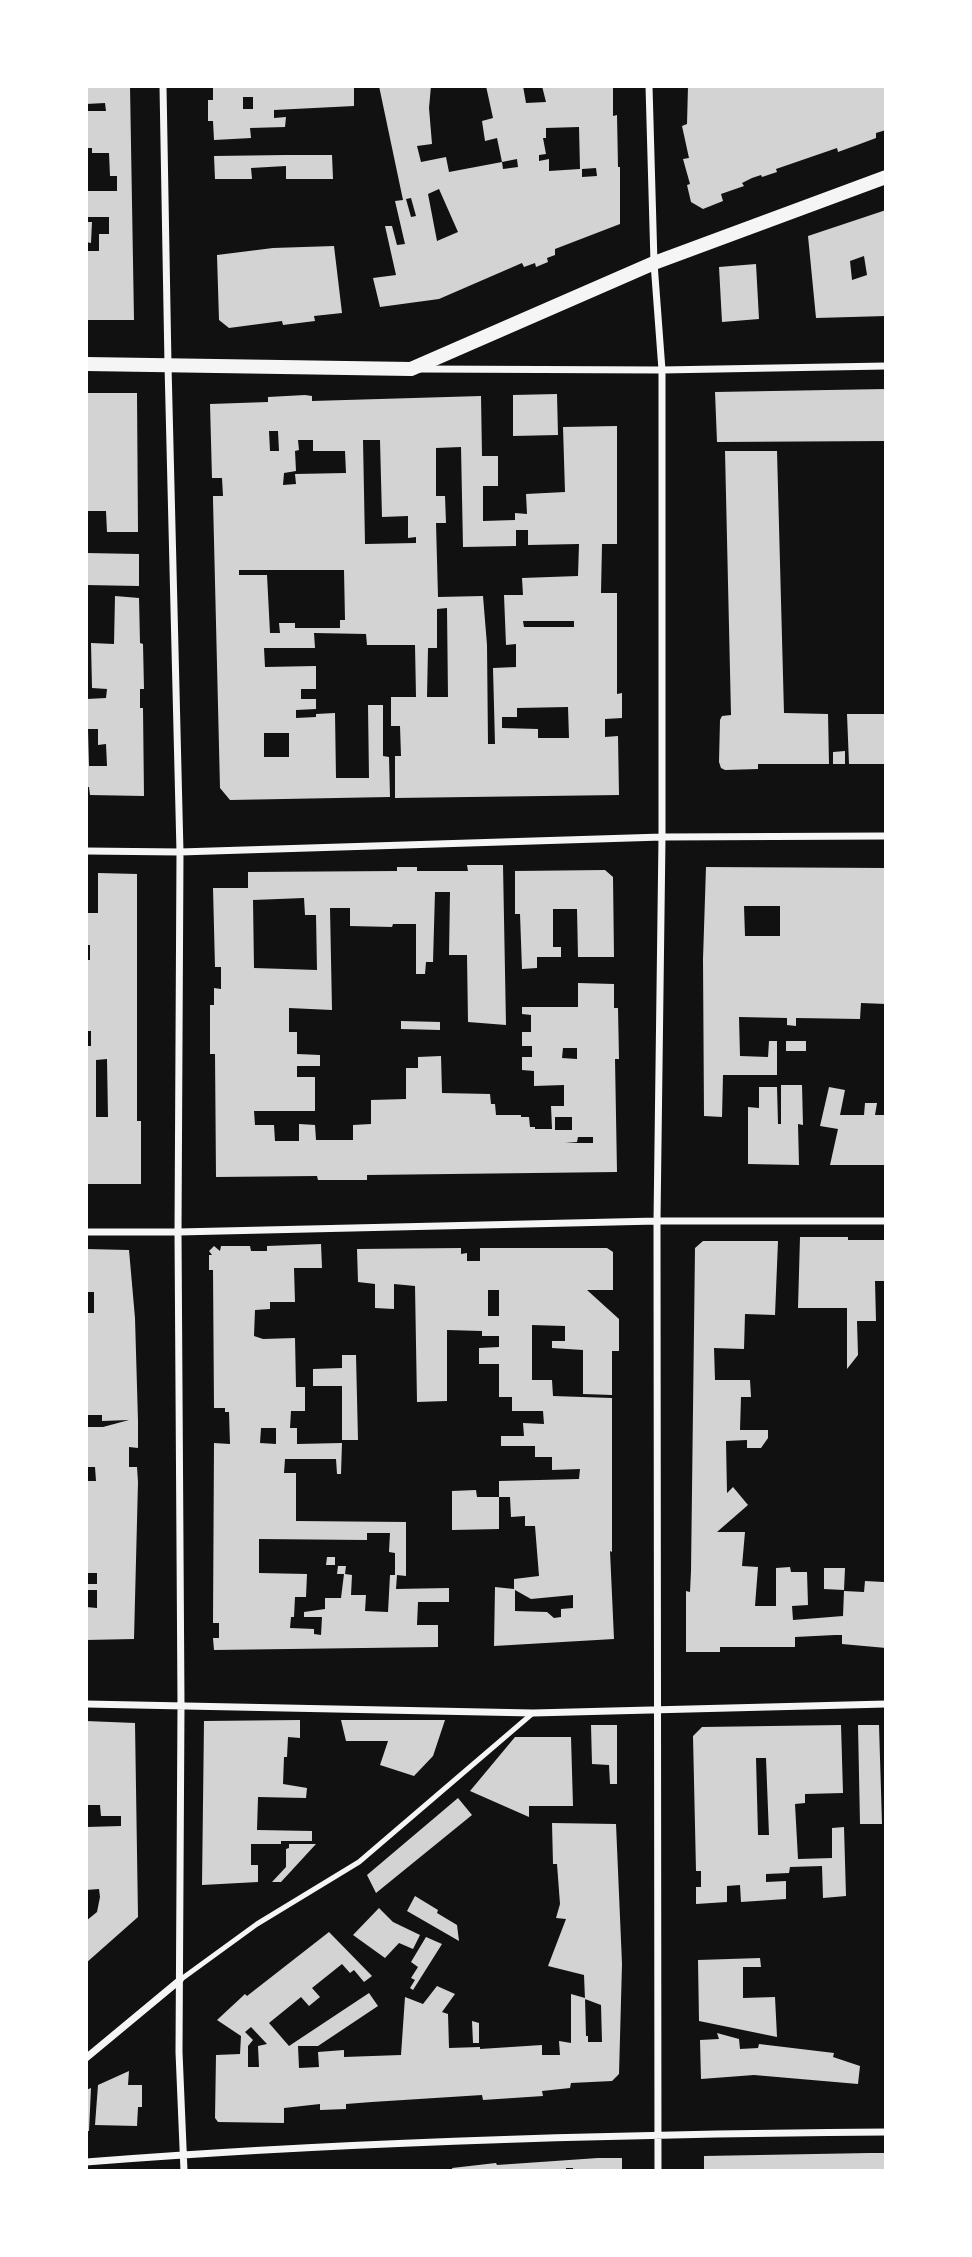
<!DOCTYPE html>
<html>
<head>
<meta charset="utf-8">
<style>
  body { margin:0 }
  #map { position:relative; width:972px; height:2257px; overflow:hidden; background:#111; font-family:"Alegreya Sans",sans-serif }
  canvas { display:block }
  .frame { position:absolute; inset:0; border:88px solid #fff; pointer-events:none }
</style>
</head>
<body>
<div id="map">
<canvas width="972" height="2257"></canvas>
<div class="frame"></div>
</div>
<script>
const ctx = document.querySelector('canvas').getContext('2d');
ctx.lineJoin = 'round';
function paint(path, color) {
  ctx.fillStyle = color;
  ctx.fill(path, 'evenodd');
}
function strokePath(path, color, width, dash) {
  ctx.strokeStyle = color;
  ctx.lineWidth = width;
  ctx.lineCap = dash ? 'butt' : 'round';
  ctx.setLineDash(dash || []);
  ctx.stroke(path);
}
paint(new Path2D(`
  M86 86H130L134 320H86V251H99V234H109V217H86V191H117V176H110L109 153H92V148H86V111H106L105 103 86 104Z
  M213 86H354V106L274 110V118L286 117 285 127 250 128 251 138 214 140 213 121H208V100H213ZM243 97H253V109H243Z
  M379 86H431L429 108 432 144 417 146 421 162 446 157 449 172 502 162 503 169 518 167 517 159 502 162 497 138 485 141 482 121 493 118 486 86H523L526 103 546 102 542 86H613V116L617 115 618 167H620V224L555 249V255L547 258 548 262 536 267 535 263 524 267 522 263 439 299 380 307 373 278 396 275 385 226H392L397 245 405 244 395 201 403 200ZM579 127 580 169 549 171V159L539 161V155L546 154 543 138H546V128ZM596 168 597 176 582 177V169ZM439 189 458 232 437 241 428 194ZM411 198 416 216 411 217 406 199Z
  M688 86H886V130L876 133V138L860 144 838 152 837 148 776 169 777 172 762 177 761 175 752 178 742 183 744 186 721 194 723 201 703 209 691 202 687 185 690 184 683 159 689 158 682 126 687 124Z
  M286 155H332L333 179H286V166L251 168 252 179H215L214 156Z
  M886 210V316L816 318 808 236ZM864 256 867 275 852 280 850 261Z
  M86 222H92L91 243 86 242Z
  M334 246 342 313 314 316 315 321 283 325 282 321 229 328 219 320 217 255 273 248Z
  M756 264 759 319 722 322 719 267Z
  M886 389V441L717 442 715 392Z
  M86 393H137L138 532H107L106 511H86Z
  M557 394 558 435 513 436V395Z
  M305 395 312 396V401L481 396 482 456H498V486H483V521L515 520V513L527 514 526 494 565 492 563 427 617 426V544H602L601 593H617V694L622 693V718L605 719V737L618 736 619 795 395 798V756H401L400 726H391V697H416L415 645H367L366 634 314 633 315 648H264L265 667 316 666V689H301V699H316V709L296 710V718L316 717V714L335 713 336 778H369L368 705H383V756L389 757 390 797 230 800 220 788 213 500V496H223L222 478H212L210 404 268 402V397ZM269 431H278L279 451H270ZM298 440H313V451H345L346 473 295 474 296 484 283 485 284 473 296 471 295 451 299 450ZM363 440H380L382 517 408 516V538L416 537V543L365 544ZM461 447 463 547 516 546V530H528V545L579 544 578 576 522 578 523 595H504L506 645 516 644V667L493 668 495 744H488L487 645 483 596 438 597 436 523H446L445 496H436V448ZM239 570H344L345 620H340V628H295V623H279L280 633H270L267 575H239ZM447 608 448 697H427L428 648H437V609ZM523 621H574V627H524ZM568 707 569 738H538V729L502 728V717H517V708ZM264 733H289V757H264Z
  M725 451H777L784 713 828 714 829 764H758V769L725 770 721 768 719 762 720 720 722 716 731 715Z
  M86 553 139 554V586L86 585Z
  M115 596 139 598 140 643 143 644 144 689H140V708H143L144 796 90 795 89 787H86L87 699 106 698 107 689 92 688 91 643 114 644ZM88 729H98V745L106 744 107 766H89Z
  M847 714H886V764H849Z
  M845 751V764H833V752Z
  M467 865H503L506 1025 468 1022 467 955H449L450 892H435L433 962H426L425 974H416V924H393L392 927 350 926V908H330L332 1010 289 1008V1032H297V1054L320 1055V1066H297V1077H315V1111H254L255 1125H274L275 1141H299V1124L315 1125 316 1140H353V1125L371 1124V1100L406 1099V1068H418V1057L441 1056 442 1093 490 1094 491 1104H495L496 1115H521V1117H529L530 1127H535V1129H552L551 1106H564V1085L534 1086V1071L522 1070V1057H532V1046H522V1032H531V1015L522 1014V1007H578V983L614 984V1008H618L619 1059H615L617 1172 367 1175V1180H318L317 1176 216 1177 215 1054H210V1005H214V988L221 989V967H215L213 888H248V872L397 871V867H417V871H468ZM304 898 305 915H316L317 970 254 968 253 900ZM563 1048H577V1059L562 1058ZM555 1117H572V1130H555ZM578 1137H593V1143H565L577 1142Z
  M706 867 886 868V1004L861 1003 860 1019 796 1018V1026L787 1025V1018L739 1017 740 1056 768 1057 769 1041H777V1075H723L722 1117 704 1116 703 959ZM744 906H780V936H745Z
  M605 870 613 877 614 957H578L577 909H553V947H561V957H537V968L522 969 520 914H515V871Z
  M98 873 137 874V1121H141V1184H86V1046H91V1031H86V960H90V945H86V913H98ZM107 1059 108 1117H96V1060Z
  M401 1021 440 1022V1030L401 1029Z
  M786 1041H806V1051H786Z
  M781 1085H802L803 1125 798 1124 799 1165 748 1164V1107L759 1108V1087H777L778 1124H781Z
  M829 1087 845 1090 840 1115H864L865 1103H877L875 1115H886V1165H830L838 1129 820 1126Z
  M800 1237H848V1240H886V1281H875L876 1321H857L858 1355 847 1369V1308H798Z
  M703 1241H778L775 1315 745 1314 744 1349 714 1348 715 1380H750L751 1397H741L740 1430H768V1438L761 1448H747V1440L726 1441 727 1493 733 1487 748 1505 717 1532H745L742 1566 758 1567 755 1606H776V1568L790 1567 791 1572H807L808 1605 792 1606 793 1620 843 1616 844 1591 864 1592 865 1581 884 1582 886 1648 842 1644V1635H835L795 1637V1647H720V1652H686V1591L690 1592 691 1571 695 1248Z
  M321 1244 322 1268H294L295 1302H270V1309L255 1310 254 1336 263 1339 295 1338 296 1387H305V1411H291L290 1428H297V1444L342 1443 341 1474H337L336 1459H285L284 1473H296V1521L406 1522V1576L397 1575 396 1589 449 1588V1602H418L417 1625H438V1647L214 1650 213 1638H219V1623H213L214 1443 230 1444 229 1412H225V1408H214L213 1270H209V1255H212L209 1251 214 1246 220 1251 221 1246H250L251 1251H267V1246ZM261 1428H276V1444L260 1443ZM367 1533H390L389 1552 395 1553V1575H397H390L388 1612 365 1611 366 1595H351L352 1575 345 1574 346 1566H338L337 1574H344L341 1598H325V1609L304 1612V1617H322L321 1635 314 1634V1629L290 1628 291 1617H294L295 1597H306L307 1574 259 1573V1539L367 1540Z
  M461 1248V1254L467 1253V1261H480V1248H607L613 1252V1290H587L619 1319V1351H612V1395L583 1394V1350L552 1348V1341H565V1326L532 1325V1380H552L553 1396 612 1398V1552L610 1551 614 1639 494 1646 495 1587 514 1589V1579L539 1576 535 1526H525V1516L511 1517 510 1497H499V1529L452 1530V1491L476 1490 477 1497H499V1481L579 1479 580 1469 552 1470V1457H535V1446H501V1436H524L523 1423 544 1424 543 1411H512V1397H499V1364H479V1348L499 1347V1336H482V1331L447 1330V1401L417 1402 415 1286 394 1284V1309L375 1308V1284L358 1282 357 1249ZM488 1290H499V1316H488ZM515 1590 531 1599 573 1595V1608L561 1609V1617L554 1618 547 1612 515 1611Z
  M86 1249 129 1250 135 1318 138 1421V1448L129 1447V1467H137L138 1482 134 1639 86 1640V1607L97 1608V1590H87V1584H97V1573H86V1481H96L95 1467H86V1427H103L129 1420 102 1421V1415H86V1386H88V1366H86V1353H88L86 1313H94V1292H86Z
  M342 1355H356L358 1440H342V1386H313V1369L342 1368Z
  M327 1557H335V1565H326Z
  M824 1568H845L844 1590 824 1589Z
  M300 1720V1738L288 1737 287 1757H284L283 1784 307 1788 306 1798 258 1797 257 1830 312 1831V1841H281V1844H251V1865H258V1882L202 1885 204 1721Z
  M341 1720H445L433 1756 414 1776 380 1765 388 1741H346Z
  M86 1721 135 1723 138 1917 86 1963V1921L97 1912 100 1897 99 1889 86 1890 87 1827 121 1826V1816H101L100 1805H86Z
  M591 1725H617V1784H610L609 1765 592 1764Z
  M841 1725 843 1793 805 1794V1803L795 1804 798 1859 832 1858V1828L844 1827 846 1896 823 1898 822 1866 790 1867 789 1873 766 1874V1882L786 1881V1899L741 1902 740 1885 727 1886V1902L696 1904V1887H701V1871H696L693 1736 702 1727ZM756 1758H766L769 1835H758Z
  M858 1725H879L882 1824H860Z
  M515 1737H571L573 1806H529V1817L470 1791Z
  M458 1798 472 1815 376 1893 367 1875Z
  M552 1823 616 1824 622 1964 619 2074 612 2081 571 2083 570 2088 542 2091 543 2096 483 2100 482 2095 372 2102 346 2104V2109L320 2110V2104L284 2108V2123L218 2122 215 2118 216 2055 240 2054 241 2036 217 2020 245 1994 247 1996 329 1932 372 1976 364 1982 354 1970 350 1973 342 1964 312 1988 320 1997 309 2006 301 1997 269 2023 289 2046 369 1993 378 2006 318 2046H298L299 2068 319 2067 318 2052 344 2050V2057L401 2055 405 1997 423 2004 437 1986 455 1994 442 2012 448 2014 449 2048 480 2047V2049L542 2045V2055H560L559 2041 571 2043V1994L585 1998 586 2036H588V2042H602L601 2005 585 1999 584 1975 548 1966 566 1919 556 1918 560 1904 557 1864H553ZM251 2027 267 2044 258 2046 259 2067H248V2046L253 2040 245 2032Z
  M289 1844H316L281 1882H272L286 1867V1849L289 1848Z
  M415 1896 438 1910 437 1913 457 1925 459 1941 407 1911Z
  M379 1908 393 1922 420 1935 413 1949 399 1943 385 1958 353 1935Z
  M426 1937 442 1944 413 1990 410 1988 415 1980 411 1978 418 1967 411 1962Z
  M760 1958 761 1967H743V1998L775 1997 777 2037 699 2021 698 1960Z
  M472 2021 479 2023V2043H473Z
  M717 2033 739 2039 740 2049 758 2048 759 2044 834 2053 833 2057 860 2066 858 2084 754 2075 701 2079 700 2040 719 2039Z
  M129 2071 128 2085H142V2107H138L137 2126 95 2125 98 2085Z
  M91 2088 89 2131H86V2090Z
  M870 2153H886V2171H704V2156Z
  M598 2158H622V2171H573V2168H566V2171H453L452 2168 496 2163 497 2165Z`), '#d3d3d3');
strokePath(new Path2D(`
  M180 1980 257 1924 359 1862 533 1713`), '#f5f5f5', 5);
strokePath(new Path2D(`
  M163 86 168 365 180 852 178 1232 181 1705 179 2052 184 2171
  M649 86 654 263 662 370V837L657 1221 658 2171
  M419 369 662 370 886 366
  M86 851 180 852 662 837 886 836
  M86 1232H178L657 1221H886
  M86 1704 533 1713 886 1704
  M86 2058 180 1980
  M86 2162C352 2141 619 2134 886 2132`), '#f5f5f5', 7);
strokePath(new Path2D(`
  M86 364 411 369 654 263 886 177`), '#f5f5f5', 14);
</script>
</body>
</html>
